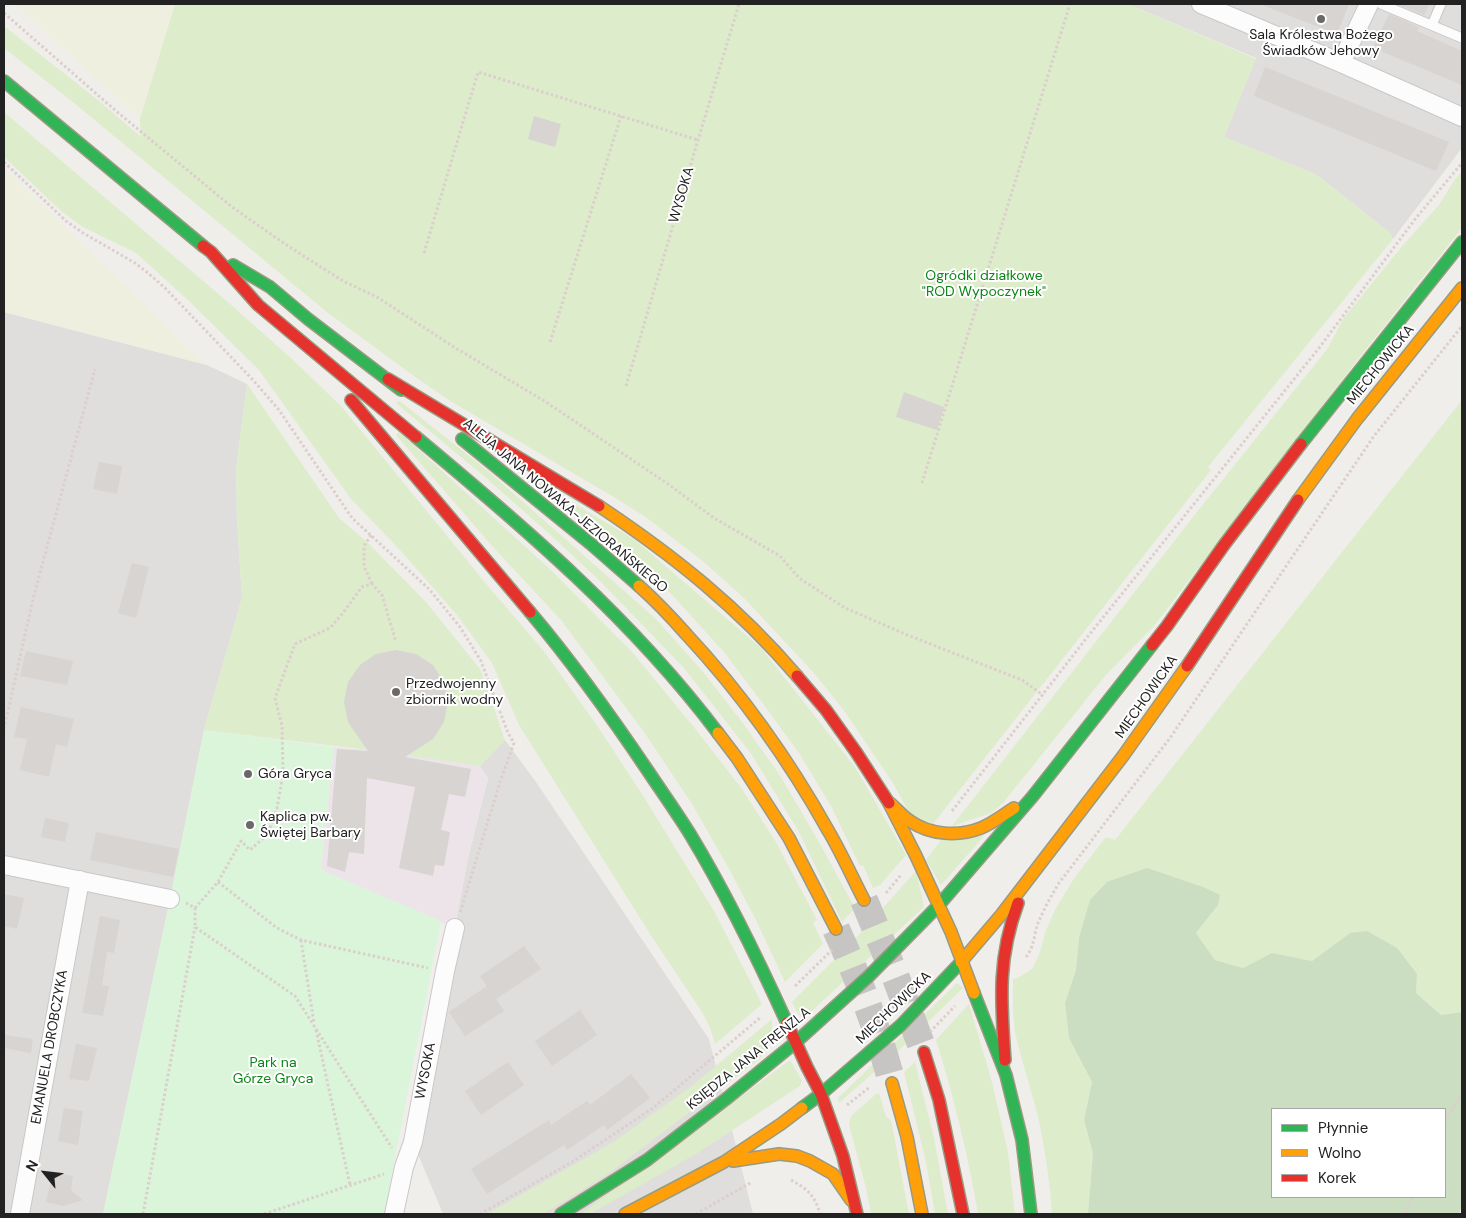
<!DOCTYPE html>
<html>
<head>
<meta charset="utf-8">
<style>
  body { margin:0 }
  #map { position:relative; width:1466px; height:1218px; overflow:hidden; background:#f0eeeb; font-family:"DM Sans",sans-serif }
  canvas { display:block }
  .frame { position:absolute; inset:0; border:5px solid #222; pointer-events:none }
  .legend { position:absolute; left:1271px; top:1108px; width:175px; height:90px; box-sizing:border-box; background:#fff; border:1px solid #a7a7a7; margin:0; padding:6px 9px; list-style:none; font-size:15px; color:#222 }
  .legend li { display:flex; align-items:center; gap:10px; height:25px }
  .legend b { width:25px; border:1px solid #a7a7a7 }
  .north { position:absolute; left:20px; top:1148px; width:50px; height:50px; -webkit-text-stroke:4px #fff; paint-order:stroke; rotate:299deg; font-size:14px; font-weight:700; line-height:20px; text-align:center; color:#222 }
  .north::after { content:''; display:block; margin:auto; width:18px; height:22px; background:#222; clip-path:polygon(50% 0,100% 100%,50% 72%,0 100%) }
</style>
</head>
<body>
<div id="map">
<canvas width="1466" height="1218"></canvas>
<div class="frame"></div>
<ul class="legend">
<li><b style="height:6px;background:#30b455"></b>Płynnie</li>
<li><b style="height:6px;background:#ff9f0a"></b>Wolno</li>
<li><b style="height:6px;background:#e5322d"></b>Korek</li>
</ul>
<div class="north">N</div>
</div>
<script>
const ctx = document.querySelector('canvas').getContext('2d');
ctx.lineJoin = 'round';
function paint(path, color) {
  ctx.fillStyle = color;
  ctx.fill(path, 'evenodd');
}
function strokePath(path, color, width, dash) {
  ctx.strokeStyle = color;
  ctx.lineWidth = width;
  ctx.lineCap = dash ? 'butt' : 'round';
  ctx.setLineDash(dash || []);
  ctx.stroke(path);
}
function drawText(font, color, halo, rows, align = 'center') {
  ctx.font = font + ' "DM Sans",sans-serif';
  ctx.lineWidth = 4;
  ctx.setLineDash([]);
  ctx.textBaseline = 'middle';
  ctx.strokeStyle = halo;
  ctx.fillStyle = color;
  for (const [text, x, y, turn = 0] of rows) {
    ctx.save();
    ctx.translate(x, y);
    ctx.rotate((+turn || 0) * Math.PI / 180);
    ctx.textAlign = isNaN(turn) ? turn : align;
    if (halo) ctx.strokeText(text, 0, 0);
    ctx.fillText(text, 0, 0);
    ctx.restore();
  }
}
paint(new Path2D(`
  M1128 4H1462V148L1393 239 1390 233 1317 175 1224 137 1256 58Z
  M4 312 207 365 247 384 236 469 237 521 242 598 204 730 170 899 103 1214H4Z
  M505 740 536 782 709 1039 753 1214H443L413 1142 468 858 488 778 480 766Z`), '#dfdedc');
paint(new Path2D(`
  M334 747 369 750 480 766 488 778 468 858 455 928 321 870Z`), '#ede4e9');
paint(new Path2D(`
  M14 4H175L140 119Z
  M4 169 12 175 207 365 4 312Z`), '#efefdf');
paint(new Path2D(`
  M175 4H1128L1256 59 1224 137 1317 175 1390 233 1393 239 1208 467 1211 470 933 824 910 814 893 783 845 712 814 673 745 599 705 563 647 518 612 496 452 402 418 379 328 313 74 103 4 48V26L98 100 141 137 140 119Z
  M4 112 229 303 293 360 341 406 487 585 543 650 596 724 642 794 714 911 762 1004 715 1044 711 1030 702 1012 650 934 519 725 492 663 457 615 400 550 351 499 259 370 189 301 136 253 81 226 61 211 4 157Z
  M1462 172V228L1359 358 1154 626 1105 676 1003 803 991 813 952 826 1193 517 1328 348 1343 319 1404 244 1439 205 1455 179Z
  M247 384 339 518 368 543 426 602 480 669 505 740 480 766 369 750 204 730 242 598 237 521 236 469Z
  M1462 400V1012L1441 1015 1416 993 1417 974 1350 933 1312 961 1272 953 1243 968 1215 960 1196 933 1218 905 1079 938 1076 970 1065 1003 1069 1038 1092 1082 1084 1120 1093 1152 1088 1214H1052C1050 1185 1046 1155 1040 1126 1034 1098 1024 1069 1017 1041 1012 1021 1013 999 1013 979L1018 978 1032 969 1039 955 1046 930 1056 908 1075 877 1106 837 1115 840Z
  M397 401 401 402 488 471 656 619 704 673 742 722 779 774 815 835 855 908 842 922 798 830 750 752 683 667 601 582 554 538 485 477 397 404Z
  M399 432 551 570 632 652 697 731 742 789 776 842 817 920 813 923 823 944 785 982 756 920 728 867 692 804 644 732 561 620 493 547 396 435Z
  M525 474 635 540 761 648 855 767 906 855 880 885 873 888 863 865 860 866 831 806 799 753 761 701 724 652 674 597 654 576 614 542 553 499Z
  M984 836 941 885 926 860 941 840Z
  M916 871 924 907 803 1019 797 1012 792 1002 855 939Z
  M957 983 963 988 898 1051 839 1103 838 1098Z
  M969 1004 992 1082 1008 1152 1015 1214H978C968 1156 954 1097 936 1040Z
  M772 1019C772 1039 771 1043 760 1059L608 1174 543 1214H487L615 1141 693 1085Z
  M790 1060 802 1081 800 1086 696 1154 590 1214H581Z
  M915 1062 934 1138 948 1214H935L926 1162 904 1072Z
  M879 1093 886 1117 891 1120 909 1214H871L866 1188 849 1125 851 1116 876 1094Z`), '#ddeccb');
paint(new Path2D(`
  M1147 868 1203 887 1220 895 1218 905 1196 933 1215 960 1243 968 1272 953 1312 961 1350 933 1367 931 1397 948 1417 974 1416 993 1441 1015 1462 1012V1205L1459 1214H1088L1093 1153 1084 1120 1092 1082 1069 1038 1065 1003 1076 970 1079 938 1090 900 1107 882ZM1272 1109H1445V1197H1272Z`), '#cbdec1');
paint(new Path2D(`
  M204 730 334 747 321 870 441 921 384 1214H103L170 899Z`), '#daf5da');
paint(new Path2D(`
  M1262 4H1349L1337 34 1262 5Z
  M1397 4H1429L1424 15Z
  M1389 14 1419 27 1417 31 1462 51V85L1373 48Z
  M1265 67 1449 142 1436 171 1254 96Z
  M534 116 561 124 555 147 528 139Z
  M904 392 944 407 937 430 896 417Z
  M99 462 122 466 117 494 93 489Z
  M132 563 149 567 136 618 118 613Z
  M396 650 416 654 433 665 444 682 448 702 444 722 433 739 405 757 471 769 465 797 449 794 441 830 450 832 444 866 435 865 433 876 399 868 415 787 367 778 364 854 349 852 345 872 327 866 337 749 368 751 348 722 344 702 348 682 360 665 376 654Z
  M26 651 73 661 67 685 20 676Z
  M21 707 74 719 67 747 56 744 49 777 20 770 27 739 14 737Z
  M45 818 69 823 65 842 41 837Z
  M96 832 179 849 173 877 90 860Z
  M4 894 24 898 17 929 4 926Z
  M100 916 120 920 114 953 107 952 102 985 109 986 103 1016 82 1013Z
  M524 946 541 969 496 999 504 1011 465 1036 449 1012 487 986 480 976Z
  M580 1010 597 1035 552 1066 535 1041Z
  M4 1035 33 1039 31 1053 4 1048Z
  M76 1044 97 1048 89 1081 69 1079Z
  M508 1062 524 1085 481 1115 465 1091Z
  M631 1074 650 1098 607 1130 604 1125 567 1150 564 1145 487 1194 471 1169 549 1120 551 1125 587 1101 590 1105Z
  M64 1108 83 1111 78 1145 58 1141Z
  M53 1172 73 1176 71 1190 83 1200 63 1206 46 1202Z`), '#d7d4d2');
strokePath(new Path2D(`
  M864 900 896 978 924 1052
  M836 929C859 979 878 1030 892 1083`), '#c7c5c3', 28, [28, 14]);
const lane = new Path2D(`
  M1381 4 1462 38
  M1432 25 1441 4`);
const street = new Path2D(`
  M1201 4 1341 63 1462 117
  M1341 63 1369 4
  M4 865 170 899
  M20 1214 80 880
  M394 1214 404 1167 413 1142 445 971 455 928`);
const fast = new Path2D(`
  M4 81 203 246
  M233 265 270 287 308 319 401 390
  M416 437C524 527 632 619 718 733
  M462 439 591 544 639 586
  M1301 444 1462 242
  M530 612C573 663 611 716 648 771 662 792 677 813 690 834 727 895 758 959 787 1023
  M939 905 1033 796 1152 645
  M974 993 1006 1075 1022 1140 1031 1214
  M802 1108 821 1094 901 1025 961 962
  M561 1214 647 1160 726 1099 796 1042 869 976 939 905`);
const slow = new Path2D(`
  M1298 500 1357 419 1462 288
  M599 506C674 556 738 607 797 676
  M639 586C656 601 672 618 687 635 742 694 790 762 829 832 842 854 852 877 864 900
  M718 733 737 758 789 838 836 929
  M889 803 916 856 951 932 974 993
  M890 803C897 809 902 816 910 821 930 835 958 837 981 828 993 823 1003 815 1014 808
  M961 962 1001 915 1123 756 1187 666
  M892 1083 907 1137 922 1214
  M733 1161 779 1154 797 1156 810 1161 833 1174 851 1200
  M625 1214 724 1162 781 1124 802 1108`);
const jam = new Path2D(`
  M203 246 211 252 258 305 416 437
  M388 379 599 506
  M351 400 530 612
  M1152 645 1167 626 1224 545 1301 444
  M1187 666 1298 500
  M797 676 826 710 856 752 889 803
  M787 1023 807 1067 821 1094 843 1156 857 1214
  M924 1052 939 1100 963 1214
  M1005 1060C1001 1002 997 959 1018 903`);
strokePath(lane, '#c9c8c7', 11);
strokePath(street, '#c9c8c7', 20);
strokePath(fast, '#999a82', 14);
strokePath(slow, '#999a82', 14);
strokePath(jam, '#999a82', 14);
strokePath(new Path2D(`
  M4 13 116 111 232 207 285 244 343 281 377 297 454 347 546 402 668 484 714 518 780 556 799 578 845 608 905 634 1022 680 1043 695
  M4 162 66 221 83 233 135 263 148 273 165 288 253 380 279 410 352 518 429 589 460 627 481 661 508 733 514 743 500 782 460 913
  M424 253 478 72 698 140
  M550 342 621 116
  M626 386 698 140 739 4
  M922 483 1070 4
  M371 535 364 546V566L372 584
  M4 729 33 599 95 369
  M952 811 1089 635 1319 348 1416 218 1462 163
  M218 882 277 928 301 940 428 968
  M886 893 901 875
  M186 903 195 908V927L295 996 392 1148
  M195 908 218 882 241 841 250 850 268 834 277 808 283 775 282 726 275 698 295 644 330 628 342 614 362 587 372 584 382 595 396 642
  M301 940 314 1023
  M1026 957C1034 948 1034 934 1038 923 1044 909 1051 896 1059 883L1170 738 1374 436 1462 326
  M795 986 832 950
  M316 1030 350 1185
  M930 1032 955 1006
  M847 1105 870 1087
  M1445 1125 1450 1113 1462 1093
  M791 1180C808 1189 815 1196 820 1214
  M143 1214 195 927
  M264 1214 384 1174
  M480 1214 572 1162 653 1108 761 1017
  M696 1214 752 1182
  M1405 1214 1413 1197`), '#dccecd', 3, [2.5, 2.5]);
strokePath(lane, '#fdfcfc', 9);
strokePath(street, '#fdfcfc', 18);
strokePath(fast, '#30b455', 11);
strokePath(slow, '#ff9f0a', 11);
strokePath(jam, '#e5322d', 11);
for (const [x, y, r, color] of [
  [1321,19,5,"#6a6968"],
  [396,692,5,"#6a6968"],
  [248,774,5,"#6a6968"],
  [250,825,5,"#6a6968"]
]) {
  const dot = new Path2D();
  dot.arc(x, y, r, 0, 2 * Math.PI);
  ctx.fillStyle = color;
  ctx.fill(dot);
  strokePath(dot, '#fff', 2);
}
drawText('14px', '#222', '#fff', [
  ["Sala Królestwa Bożego",1321,35,"center"],
  ["Świadków Jehowy",1321,51,"center"],
  ["Przedwojenny",406,684],
  ["zbiornik wodny",406,700],
  ["Góra Gryca",258,774],
  ["Kaplica pw.",260,817],
  ["Świętej Barbary",260,833]
], 'left');
drawText('14px', '#222', '#fff', [
  ["WYSOKA",682,195,-74],
  ["MIECHOWICKA",1381,365,-51],
  ["ALEJA JANA NOWAKA-JEZIORAŃSKIEGO",565,506,40],
  ["MIECHOWICKA",1147,697,-55],
  ["MIECHOWICKA",894,1008,-44],
  ["EMANUELA DROBCZYKA",50,1047,-80],
  ["KSIĘDZA JANA FRENZLA",749,1059,-39],
  ["WYSOKA",426,1071,-79]
]);
drawText('14px', '#0c8416', '#fff', [
  ["Ogródki działkowe",984,276],
  ["\"ROD Wypoczynek\"",984,292],
  ["Park na",273,1063],
  ["Górze Gryca",273,1079]
]);
</script>
</body>
</html>
